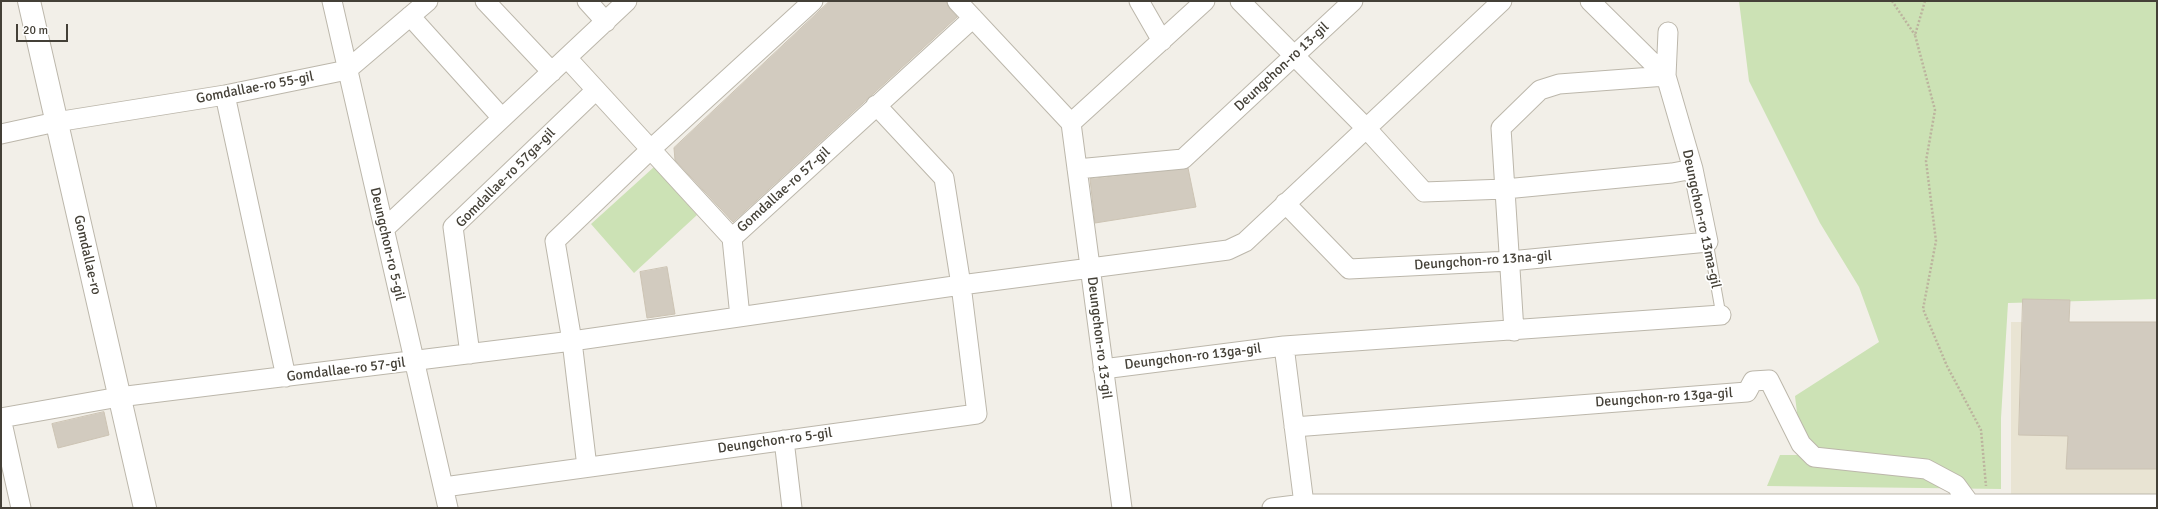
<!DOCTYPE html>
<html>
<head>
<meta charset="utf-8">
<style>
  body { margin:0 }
  #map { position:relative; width:2158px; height:509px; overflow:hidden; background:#f2efe8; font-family:Signika,sans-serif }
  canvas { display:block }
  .frame { position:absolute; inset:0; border:2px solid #444037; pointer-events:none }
  .scale { position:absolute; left:16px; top:24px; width:52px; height:18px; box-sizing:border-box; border:2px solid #444037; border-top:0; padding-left:5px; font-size:12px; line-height:14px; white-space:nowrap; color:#444037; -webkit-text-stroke:3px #fff; paint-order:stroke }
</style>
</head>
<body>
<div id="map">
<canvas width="2158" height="509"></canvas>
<div class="frame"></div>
<div class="scale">20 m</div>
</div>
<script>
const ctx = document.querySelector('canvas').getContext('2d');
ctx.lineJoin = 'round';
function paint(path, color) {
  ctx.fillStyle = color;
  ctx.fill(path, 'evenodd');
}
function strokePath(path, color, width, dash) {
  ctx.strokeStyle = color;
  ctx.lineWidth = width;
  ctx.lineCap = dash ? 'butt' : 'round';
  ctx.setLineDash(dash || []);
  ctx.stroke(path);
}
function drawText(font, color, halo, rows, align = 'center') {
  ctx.font = font + ' Signika,sans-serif';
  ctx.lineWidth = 3.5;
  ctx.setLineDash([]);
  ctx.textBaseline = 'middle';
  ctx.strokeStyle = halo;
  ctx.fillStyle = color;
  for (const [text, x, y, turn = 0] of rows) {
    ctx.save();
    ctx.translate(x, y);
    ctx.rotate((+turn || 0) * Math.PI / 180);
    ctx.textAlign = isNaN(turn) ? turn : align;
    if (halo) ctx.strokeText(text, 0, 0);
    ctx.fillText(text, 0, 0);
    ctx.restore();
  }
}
paint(new Path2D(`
  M2011 322H2157V496H2011Z`), '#e9e4d3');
paint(new Path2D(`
  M1739 1H2157V299L2008 303 2001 418V489L1767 486 1780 455H1802L1795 396 1879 342 1859 287 1820 223 1749 81Z
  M654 167 697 215 634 273 591 224Z`), '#cce2b5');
const building = new Path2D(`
  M830 1H946L949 8 957 17 733 222 675 160 674 148Z
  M1188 168 1196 207 1095 223 1090 179Z
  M667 267 675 314 647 318 640 272Z
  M2023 299 2070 300 2069 322H2157V469H2066L2068 436 2019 435Z
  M104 412 109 435 58 448 52 424Z`);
paint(building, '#d2cbbf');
strokePath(building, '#ccc3b3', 1);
const service = new Path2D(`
  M1708 242 1721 315`);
const minor = new Path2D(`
  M332 1 448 508
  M485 1 552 72
  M587 1 606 22
  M957 1 1071 123
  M1139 1 1162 41
  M1240 1 1366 128 1424 192 1505 189 1672 173 1693 169
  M410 16 502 118
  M567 58 732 238
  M225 95 286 377
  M1 134 56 122 225 95 347 70 428 1
  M1077 169 1183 159 1353 1
  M1285 203 1349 269 1510 261 1708 242 1693 169 1666 76 1590 1
  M384 229 627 1
  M740 317 732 238 973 18
  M1514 331 1501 128 1540 90 1559 84 1666 76 1668 32
  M1284 346 1304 504
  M470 354 453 227 596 90
  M1103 369 1284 346 1721 315
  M1 418 119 397 572 341 961 285 1228 250 1245 242 1502 1
  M1 418 21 508
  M1294 427 1747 392 1753 381 1769 380 1801 444 1814 457 1926 469 1956 485 1970 504
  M784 440 792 508
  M587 467 572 341 555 241 650 150 813 1
  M444 487 977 414 961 285 944 178 876 105
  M1122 508 1071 123 1205 1
  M1272 508 1304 504H2157`);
const tertiary = new Path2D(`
  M29 1 145 508`);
strokePath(service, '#bcb7ab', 11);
strokePath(minor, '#bcb7ab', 21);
strokePath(tertiary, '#bcb7ab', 24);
strokePath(new Path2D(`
  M1892 1 1915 35
  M1925 1 1915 35 1935 110 1926 161 1936 241 1923 309 1947 366 1981 430 1986 486`), '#bcb39e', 2.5, [2, 2]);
strokePath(service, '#fff', 9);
strokePath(minor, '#fff', 19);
strokePath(tertiary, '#fff', 22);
drawText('14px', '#444037', '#fff', [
  ["Deungchon-ro 13-gil",1282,67,-43],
  ["Gomdallae-ro 55-gil",255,88,-11],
  ["Gomdallae-ro 57ga-gil",506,178,-45],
  ["Gomdallae-ro 57-gil",784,190,-42],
  ["Deungchon-ro 13ma-gil",1701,219,78],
  ["Deungchon-ro 5-gil",387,244,77],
  ["Gomdallae-ro",87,255,77],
  ["Deungchon-ro 13na-gil",1483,261,-4],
  ["Deungchon-ro 13-gil",1099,338,83],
  ["Deungchon-ro 13ga-gil",1193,357,-7],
  ["Gomdallae-ro 57-gil",346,370,-7],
  ["Deungchon-ro 13ga-gil",1664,398,-4],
  ["Deungchon-ro 5-gil",775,441,-8]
]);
</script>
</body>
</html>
